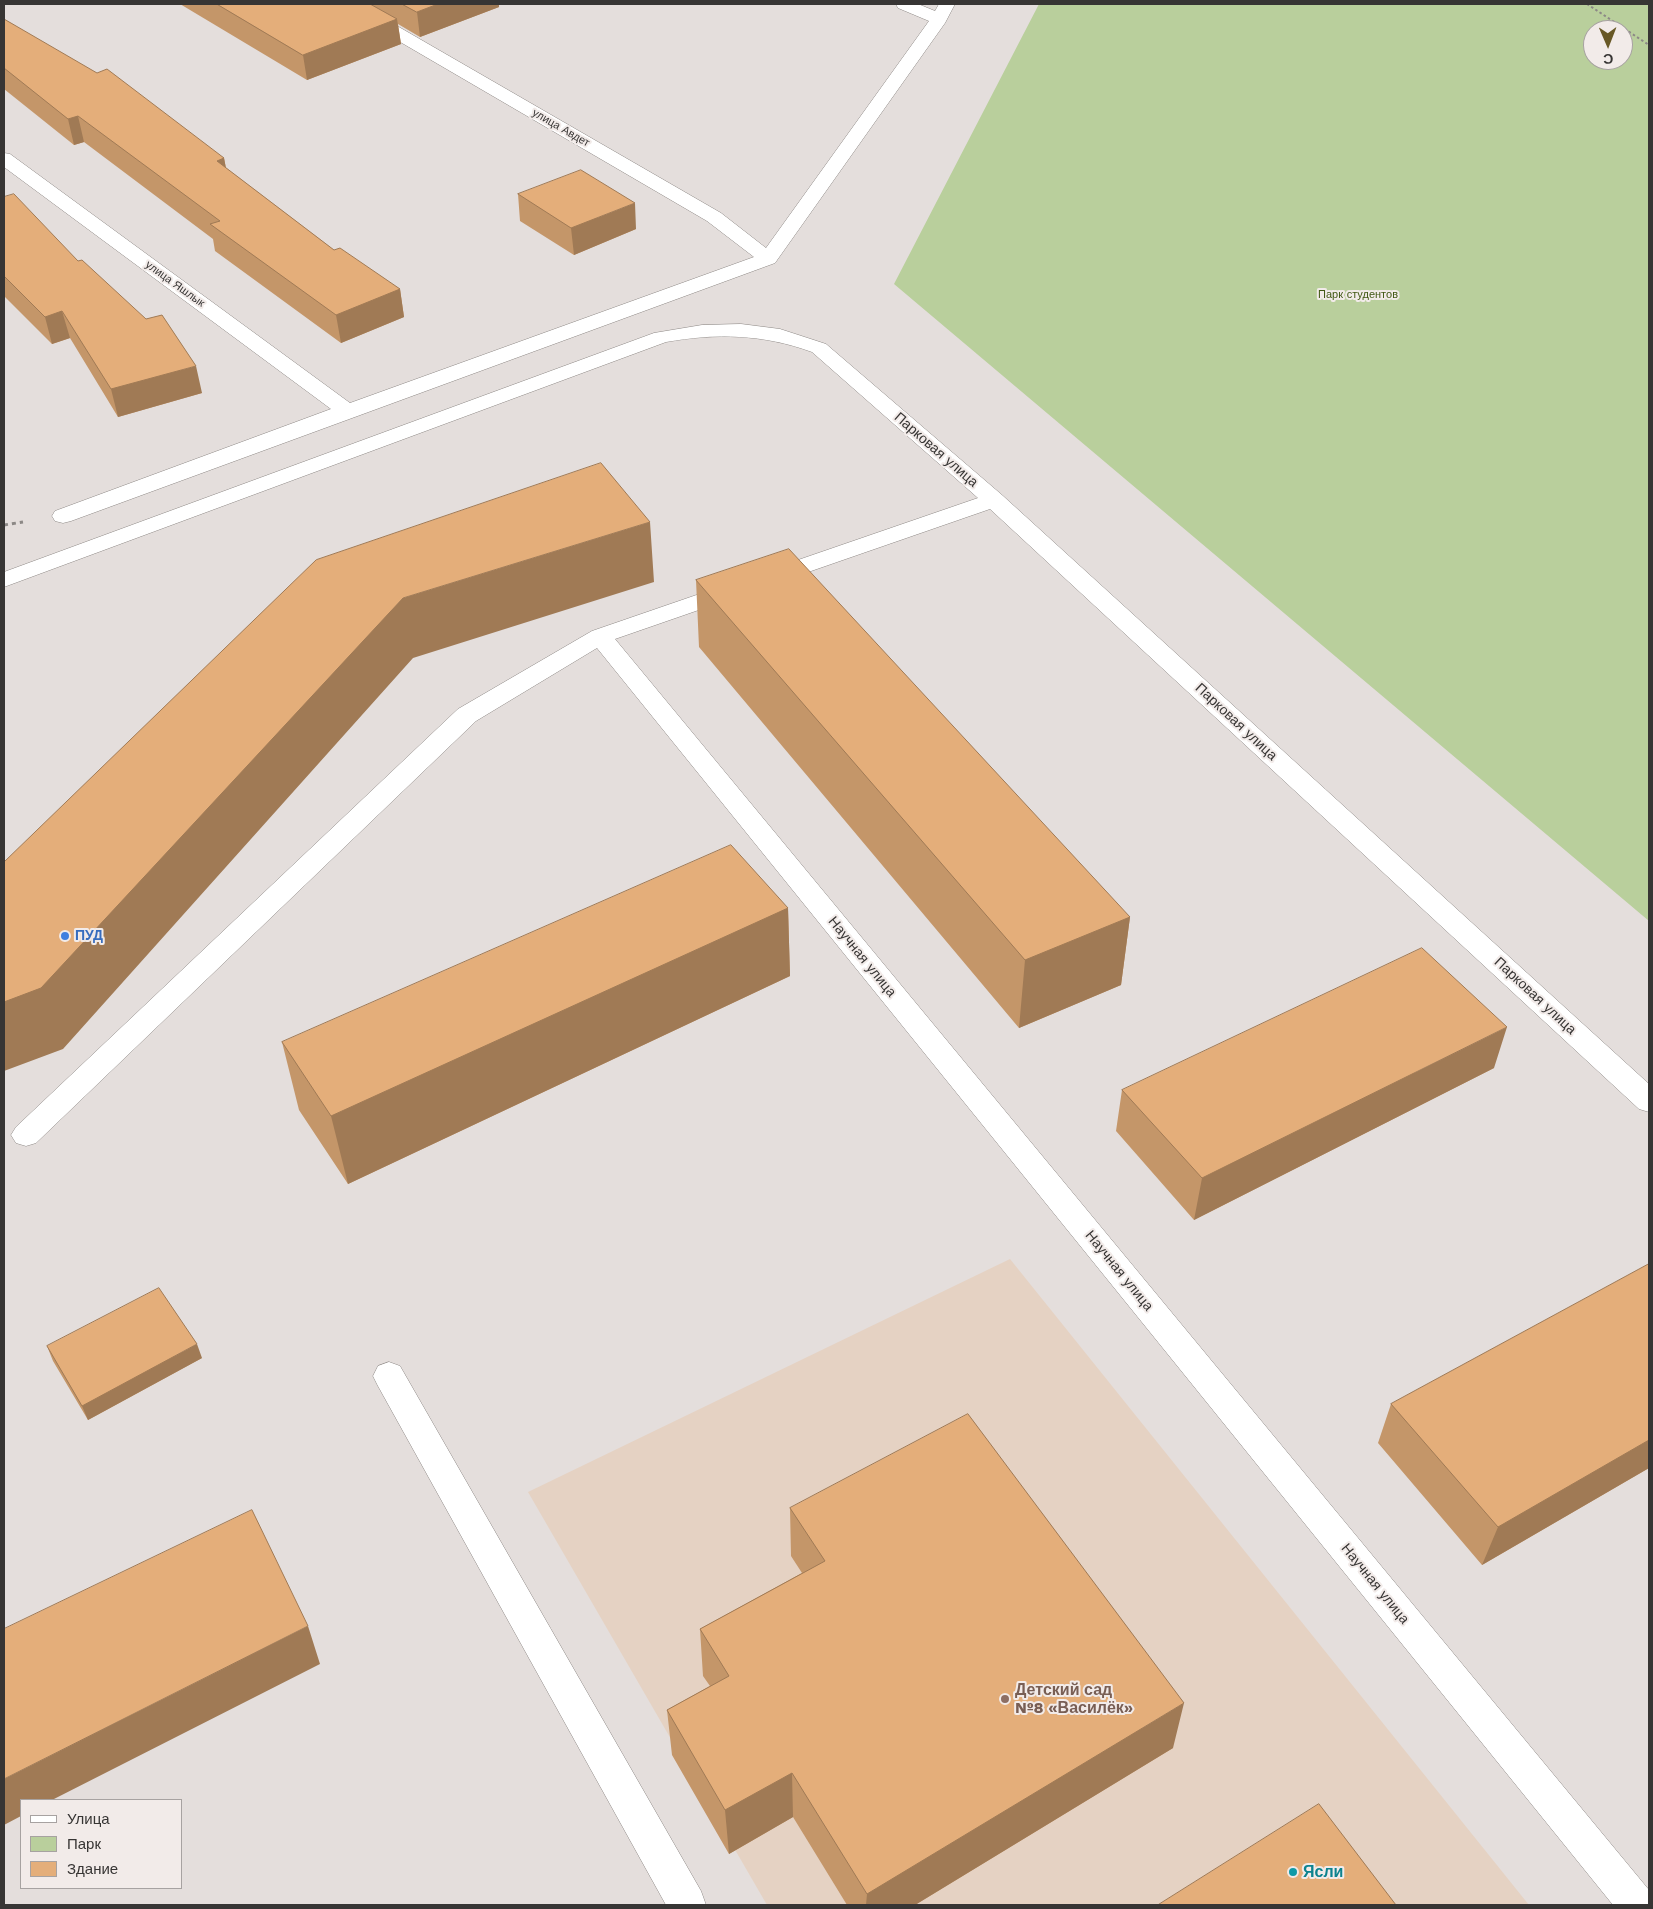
<!DOCTYPE html>
<html>
<head>
<meta charset="utf-8">
<style>
  body { margin:0 }
  #map { position:relative; width:1653px; height:1909px; overflow:hidden; background:#e4dedc; font-family:"Work Sans",sans-serif }
  canvas { display:block }
  .frame { position:absolute; inset:0; border:5px solid #373534; pointer-events:none }
  .legend { position:absolute; left:20px; top:1799px; width:162px; height:90px; box-sizing:border-box; background:#f2ebe9; border:1px solid #a7a2a1; margin:0; padding:6px 9px; list-style:none; font-size:15px; color:#373534 }
  .legend li { display:flex; align-items:center; gap:10px; height:25px }
  .legend b { width:25px; border:1px solid #a7a2a1 }
  .north { position:absolute; left:1583px; top:20px; width:50px; height:50px; box-sizing:border-box; background:#f2ebe9; border:1px solid #a7a2a1; border-radius:50%; rotate:179deg; font-size:14px; font-weight:700; line-height:20px; text-align:center; color:#373534 }
  .north::after { content:''; display:block; margin:auto; width:18px; height:22px; background:#685826; clip-path:polygon(50% 0,100% 100%,50% 72%,0 100%) }
</style>
</head>
<body>
<div id="map">
<canvas width="1653" height="1909"></canvas>
<div class="frame"></div>
<ul class="legend">
<li><b style="height:6px;background:#fff"></b>Улица</li>
<li><b style="height:14px;background:#b9cf9c"></b>Парк</li>
<li><b style="height:14px;background:#e4ae7a"></b>Здание</li>
</ul>
<div class="north">С</div>
</div>
<script>
const ctx = document.querySelector('canvas').getContext('2d');
ctx.lineJoin = 'round';
function paint(path, color) {
  ctx.fillStyle = color;
  ctx.fill(path, 'evenodd');
}
function strokePath(path, color, width, dash) {
  ctx.strokeStyle = color;
  ctx.lineWidth = width;
  ctx.lineCap = dash ? 'butt' : 'round';
  ctx.setLineDash(dash || []);
  ctx.stroke(path);
}
function drawText(font, color, halo, rows, align = 'center') {
  ctx.font = font + ' "Work Sans",sans-serif';
  ctx.lineWidth = 4;
  ctx.setLineDash([]);
  ctx.textBaseline = 'middle';
  ctx.strokeStyle = halo;
  ctx.fillStyle = color;
  for (const [text, x, y, turn = 0] of rows) {
    ctx.save();
    ctx.translate(x, y);
    ctx.rotate((+turn || 0) * Math.PI / 180);
    ctx.textAlign = isNaN(turn) ? turn : align;
    if (halo) ctx.strokeText(text, 0, 0);
    ctx.fillText(text, 0, 0);
    ctx.restore();
  }
}
paint(new Path2D(`
  M1010 1259 1529 1905H767L528 1492Z`), '#e5d2c3');
paint(new Path2D(`
  M1039 4H1649V921L894 284ZM1593 30H1623V60H1593Z`), '#b9cf9c');
const minor = new Path2D(`
  M340 4H359L721 213 766 248 929 21 898 8 896 4H918L935 11 939 4H955L945 23 775 263 71 521 63 523 55 521 52 516 55 511 331 409 4 167V153L10 154 350 403 754 257 707 221 342 8Z
  M741 324 780 329 826 344 1002 495 1649 1084V1112L1639 1109 990 509 615 639 1649 1890V1905H1613L597 648 476 721 36 1143 26 1146 16 1143 11 1135 16 1127 458 709 592 631 978 498 812 352C763 334 716 333 666 342L4 587V572L654 333 702 325Z
  M389 1362 400 1366 701 1891 706 1905H666L378 1386 373 1376 378 1366Z`);
strokePath(minor, '#8d8885', 1);
strokePath(new Path2D(`
  M1587 4 1649 45`), '#8c8886', 2, [2.5, 2.5]);
strokePath(new Path2D(`
  M4 525 23 522`), '#8c8886', 3, [4, 4]);
paint(minor, '#fff');
paint(new Path2D(`
  M180 4H499V7L420 37 398 24 401 44 307 80Z
  M4 19 224 158 226 168 334 250 400 289 404 317 341 343 215 251 213 239 84 142 74 145 4 89Z
  M518 194 636 229 574 255 520 221Z
  M4 197 78 261 202 393 118 417 70 338 52 344 4 296Z
  M696 580 1130 917 1121 985 1019 1028 699 647Z
  M788 908 790 976 348 1184 299 1110 282 1042Z
  M1494 1068 1194 1220 1116 1131 1122 1090Z
  M1649 1264V1468L1482 1565 1378 1443 1391 1404Z
  M47 1346 202 1358 88 1420 53 1361Z
  M790 1508 1173 1748 915 1905H847L793 1817 729 1854 672 1755 667 1710 710 1686 703 1676 700 1629 802 1573 791 1556Z`), '#c49669');
paint(new Path2D(`
  M438 4H499V7L420 37 417 12Z
  M397 19 401 44 307 80 303 55Z
  M78 116 84 142 74 145 68 119Z
  M224 158 229 185 217 161Z
  M635 203 636 229 574 255 571 228Z
  M400 289 404 317 341 343 336 315Z
  M62 311 70 338 52 344 45 317Z
  M196 366 202 393 118 417 111 389Z
  M650 522 654 582 413 658 63 1049 4 1071V1002L403 598Z
  M788 908 790 976 348 1184 331 1116Z
  M1130 917 1121 985 1019 1028 1025 960Z
  M1507 1027 1494 1068 1194 1220 1202 1178Z
  M197 1344 202 1358 88 1420 82 1406Z
  M1649 1440V1468L1482 1565 1498 1527Z
  M308 1626 320 1664 52 1800H21V1816L4 1825V1779Z
  M1184 1703 1173 1748 915 1905H866L867 1894Z
  M792 1773 793 1817 729 1854 725 1810Z`), '#a07a55');
const building = new Path2D(`
  M217 4H370L397 19 303 55Z
  M402 4H438L417 12Z
  M4 19 97 73 107 69 224 158 217 161 334 250 340 248 400 289 336 315 210 224 220 221 78 116 68 119 4 68Z
  M581 170 635 203 571 228 518 194Z
  M14 194 78 261 82 260 146 319 162 315 196 366 111 389 62 311 45 317 4 276V197Z
  M601 463 650 522 403 598 41 988 4 1002V862L316 560Z
  M789 549 1130 917 1025 960 696 580Z
  M731 845 788 908 331 1116 282 1042Z
  M1422 948 1507 1027 1202 1178 1122 1090Z
  M1649 1264V1440L1498 1527 1391 1404Z
  M159 1288 197 1344 82 1406 47 1346Z
  M968 1414 1184 1703 867 1894 792 1773 725 1810 667 1710 729 1676 700 1629 825 1561 790 1508Z
  M252 1510 308 1626 4 1779V1629Z
  M1319 1804 1396 1905H1158Z`);
paint(building, '#e4ae7a');
strokePath(building, '#a07a55', 1);
for (const [x, y, r, color] of [
  [65,936,5,"#3f7fe0"],
  [1005,1699,5,"#8d6e63"],
  [1293,1872,5,"#0f9aa8"]
]) {
  const dot = new Path2D();
  dot.arc(x, y, r, 0, 2 * Math.PI);
  ctx.fillStyle = color;
  ctx.fill(dot);
  strokePath(dot, '#f2ebe9', 2);
}
drawText('11px', '#373534', '#f2ebe9', [
  ["улица Авдет",561,128,30],
  ["улица Яшлык",175,284,36]
]);
drawText('11px', '#415914', '#f2ebe9', [
  ["Парк студентов",1358,295]
]);
drawText('14px', '#373534', '#f2ebe9', [
  ["Парковая улица",936,450,41],
  ["Парковая улица",1236,722,43],
  ["Научная улица",862,957,51],
  ["Парковая улица",1535,996,43],
  ["Научная улица",1119,1271,51],
  ["Научная улица",1375,1584,51]
]);
drawText('bold 14px', '#366cbe', '#f2ebe9', [
  ["ПУД",75,936]
], 'left');
drawText('bold 16px', '#785e54', '#f2ebe9', [
  ["Детский сад",1015,1690],
  ["№8 «Василёк»",1015,1708]
], 'left');
drawText('bold 16px', '#0d838f', '#f2ebe9', [
  ["Ясли",1303,1872]
], 'left');
</script>
</body>
</html>
